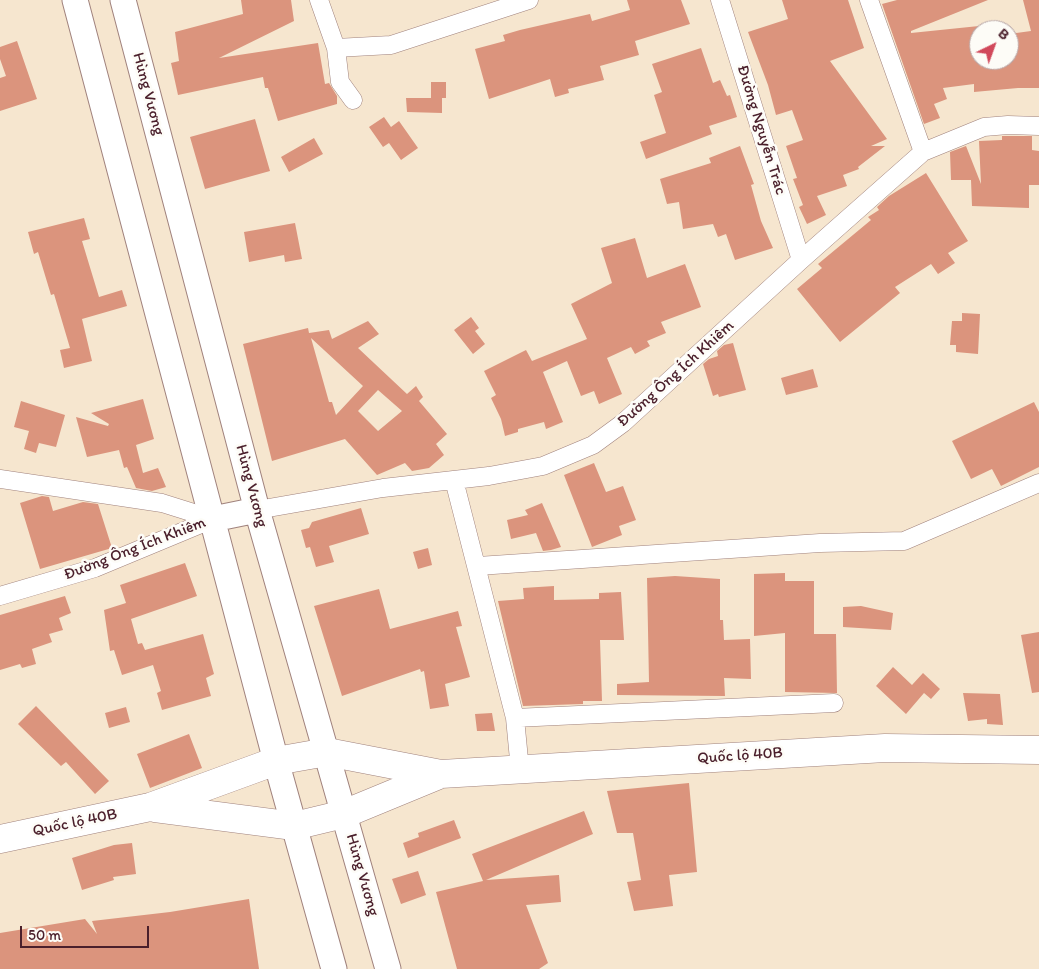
<!DOCTYPE html>
<html>
<head>
<meta charset="utf-8">
<style>
  body { margin:0 }
  #map { position:relative; width:1039px; height:969px; overflow:hidden; background:#f6e6cf; font-family:Itim,sans-serif }
  canvas { display:block }
  .north { position:absolute; left:969px; top:20px; width:50px; height:50px; box-sizing:border-box; background:#fdfcf7; border:1px solid #b5a4a5; border-radius:50%; rotate:42deg; font-size:14px; font-weight:700; line-height:20px; text-align:center; color:#4a1f2b }
  .north::after { content:''; display:block; margin:auto; width:18px; height:22px; background:#d1495b; clip-path:polygon(50% 0,100% 100%,50% 72%,0 100%) }
  .scale { position:absolute; left:20px; top:926px; width:129px; height:22px; box-sizing:border-box; border:2px solid #4a1f2b; border-top:0; padding-left:6px; font-size:15px; line-height:18px; white-space:nowrap; color:#4a1f2b; -webkit-text-stroke:4px #fdfcf7; paint-order:stroke }
</style>
</head>
<body>
<div id="map">
<canvas width="1039" height="969"></canvas>
<div class="north">B</div>
<div class="scale">50 m</div>
</div>
<script>
const ctx = document.querySelector('canvas').getContext('2d');
ctx.lineJoin = 'round';
function paint(path, color) {
  ctx.fillStyle = color;
  ctx.fill(path, 'evenodd');
}
function strokePath(path, color, width, dash) {
  ctx.strokeStyle = color;
  ctx.lineWidth = width;
  ctx.lineCap = dash ? 'butt' : 'round';
  ctx.setLineDash(dash || []);
  ctx.stroke(path);
}
function drawText(font, color, halo, rows, align = 'center') {
  ctx.font = font + ' Itim,sans-serif';
  ctx.lineWidth = 5;
  ctx.setLineDash([]);
  ctx.textBaseline = 'middle';
  ctx.strokeStyle = halo;
  ctx.fillStyle = color;
  for (const [text, x, y, turn = 0] of rows) {
    ctx.save();
    ctx.translate(x, y);
    ctx.rotate((+turn || 0) * Math.PI / 180);
    ctx.textAlign = isNaN(turn) ? turn : align;
    if (halo) ctx.strokeText(text, 0, 0);
    ctx.fillText(text, 0, 0);
    ctx.restore();
  }
}
paint(new Path2D(`
  M241 0H291L294 21 219 58 318 43 325 84 329 83 337 96V104L278 121 268 88H265L263 77 178 95 171 63 179 61 175 32 243 14Z
  M627 0H681L690 24 635 41 639 55 600 66 604 80 568 89 569 93 555 97 550 79 489 99 475 49 505 41 503 35 520 30 590 14 592 21 630 10Z
  M782 0H848L864 48 830 61 887 139 871 146H885L858 167 859 169 843 175 847 186 817 196 826 215 807 224 799 207 803 205 793 179 797 178 786 146 803 140 792 110 776 115 768 85 748 32 788 19Z
  M897 0H988L911 31V33L979 26V60H1011L1009 34 1031 31 1023 0H1039V88H1018L974 92V84L943 88 947 99 934 104 940 118 924 124 882 4Z
  M17 41 37 99 0 111V78L6 76 0 59V47Z
  M701 48 713 83 720 80 727 96 730 95 737 117 709 126 712 134 646 159 640 142 666 133 654 95 662 92 652 64Z
  M431 82H446V98H442V113L407 112 406 98H431Z
  M384 117 391 127 399 121 418 148 401 160 389 143 383 147 369 127Z
  M255 119 270 171 205 189 190 137Z
  M1002 136H1032V150L1039 151V185H1029V208L972 206 971 180H951L950 152 966 146 981 184 979 141 1002 140Z
  M314 138 323 154 289 172 281 157Z
  M740 146 754 184 751 185 761 221 773 248 735 260 726 234 718 237 713 224 683 229 679 202 667 204 660 179 711 163 709 158Z
  M926 173 968 241 948 253 955 263 938 274 931 264 895 287 900 293 840 342 797 289 822 268 818 264 871 220 868 217 879 210 877 207 889 196Z
  M84 218 90 239 82 241 99 297 122 290 127 306 82 319 92 361 64 368 60 350 70 348 54 294 51 295 38 252 34 254 28 232Z
  M295 223 302 259 285 262 284 255 249 262 244 232Z
  M635 238 647 278 685 264 701 307 661 322 666 333 647 341 650 346 635 354 631 347 607 358 622 394 599 404 594 391 581 396 567 361 543 372 563 422 546 429 544 422 518 429V432L505 436 501 419 491 398 496 395 484 371 526 350 532 361 587 339 571 304 612 283 601 248Z
  M962 313 980 314 978 354 956 352V345H950L952 321H962Z
  M471 317 479 328 475 331 485 344 473 354 454 330Z
  M368 321 379 334 358 348 407 394 416 386 423 397 419 401 447 434 436 444 444 455 429 468 412 471 405 463 377 475 345 439 272 461 243 344 308 328 309 333 329 330 332 339ZM311 338 363 386 336 415 332 402H329ZM378 390 402 411 378 431 358 411Z
  M733 343 746 390 719 397 718 394 713 396 703 364 709 359 718 356 717 351 724 345Z
  M813 369 818 387 786 395 781 378Z
  M143 399 154 439 136 445 143 473 158 468 166 487 152 491 136 488 127 467 124 468 119 450 87 457 76 417 108 426 109 424 91 413Z
  M21 401 65 415 56 447 39 443 36 453 24 449 29 431 14 427Z
  M1034 402 1039 412V467L1001 486 992 469 971 479 952 441Z
  M594 463 606 492 623 486 636 520 619 526 622 535 592 547 564 475Z
  M42 496 49 497 53 511 83 502 98 504 112 548 40 569 20 503Z
  M542 503 561 547 551 550 543 551 536 533 511 539 507 520 528 515 525 510Z
  M361 508 369 534 329 546 334 562 316 567 310 547 306 548 301 530 309 528 312 522Z
  M428 548 432 565 418 569 413 552Z
  M185 563 197 596 131 619 138 644 142 643 145 650 203 634 214 674 206 678 211 696 162 710 157 693 161 691 153 665 122 675 114 650 110 651 104 610 126 603 120 585Z
  M785 573V581H814V634H836L837 693 785 692V633L754 636V574Z
  M675 576 720 579V620H723L724 640 750 639 751 679 724 678 725 696 617 695V684L649 682 647 578Z
  M554 586V600L599 599V593L621 592 624 640H600L602 701H583V704L523 706 498 601 524 599 523 588Z
  M379 589 390 629 458 611 462 626 456 627 470 677 445 684 449 706 430 709 424 671 421 672 420 669 342 696 314 606Z
  M65 596 71 613 59 618 63 630 49 634 52 642 32 649 36 664 22 668 20 664 0 670V615Z
  M861 606 893 613 891 630 843 627V607Z
  M1039 632V692L1032 693 1021 635Z
  M893 667 912 685 923 673 940 689 931 699 924 693 906 714 876 686Z
  M963 693 1000 694 1003 725 987 724V719L968 721Z
  M36 706 109 781 95 794 66 762 61 766 18 724Z
  M126 707 130 722 109 728 105 713Z
  M492 713 495 731H477L475 714Z
  M189 734 202 768 150 788 137 754Z
  M689 783 697 872 669 875 673 906 634 911 627 882 641 880 633 833H617L607 791Z
  M584 811 593 834 486 880 559 875 561 902 526 905 548 963 539 969H457L436 892 483 881 472 854Z
  M454 820 461 838 408 858 403 843 419 837 418 833Z
  M132 843 136 874 113 877 114 880 82 890 72 858 114 845Z
  M418 871 426 895 401 904 392 879Z
  M249 899 259 969H0V933L85 919 97 934 92 921 170 912Z`), '#db947d');
const minor = new Path2D(`
  M319 0 336 48 391 45 529 0
  M720 0 801 260
  M869 0 923 152
  M336 48 340 82 353 100
  M0 479 162 503 213 519
  M454 480 515 718 520 770
  M257 510 383 488 489 476 543 466 593 445 623 423 801 260 923 152 984 127 1008 125 1039 126
  M478 566 820 543 904 541 1039 483
  M0 596 95 568 213 519
  M515 718 834 703`);
const secondary = new Path2D(`
  M75 0 276 761 334 969
  M123 0 257 510 388 969
  M213 519 257 510`);
const trunk = new Path2D(`
  M155 808 294 826 344 814 441 774
  M0 839 150 807 276 761 327 752 441 774 885 748 1039 750`);
strokePath(minor, '#a0827d', 19);
strokePath(secondary, '#a0827d', 27);
strokePath(trunk, '#a0827d', 29);
strokePath(minor, '#fff', 18);
strokePath(secondary, '#fff', 25);
strokePath(trunk, '#fff', 28);
drawText('16px', '#4a1f2b', '#fdfcf7', [
  ["Hùng Vương",148,94,75],
  ["Đường Nguyễn Trác",761,130,73],
  ["Đường Ông Ích Khiêm",676,374,-42],
  ["Hùng Vương",251,486,75],
  ["Đường Ông Ích Khiêm",135,549,-21],
  ["Quốc lộ 40B",740,756,-4],
  ["Quốc lộ 40B",75,823,-12],
  ["Hùng Vương",362,875,74]
]);
</script>
</body>
</html>
